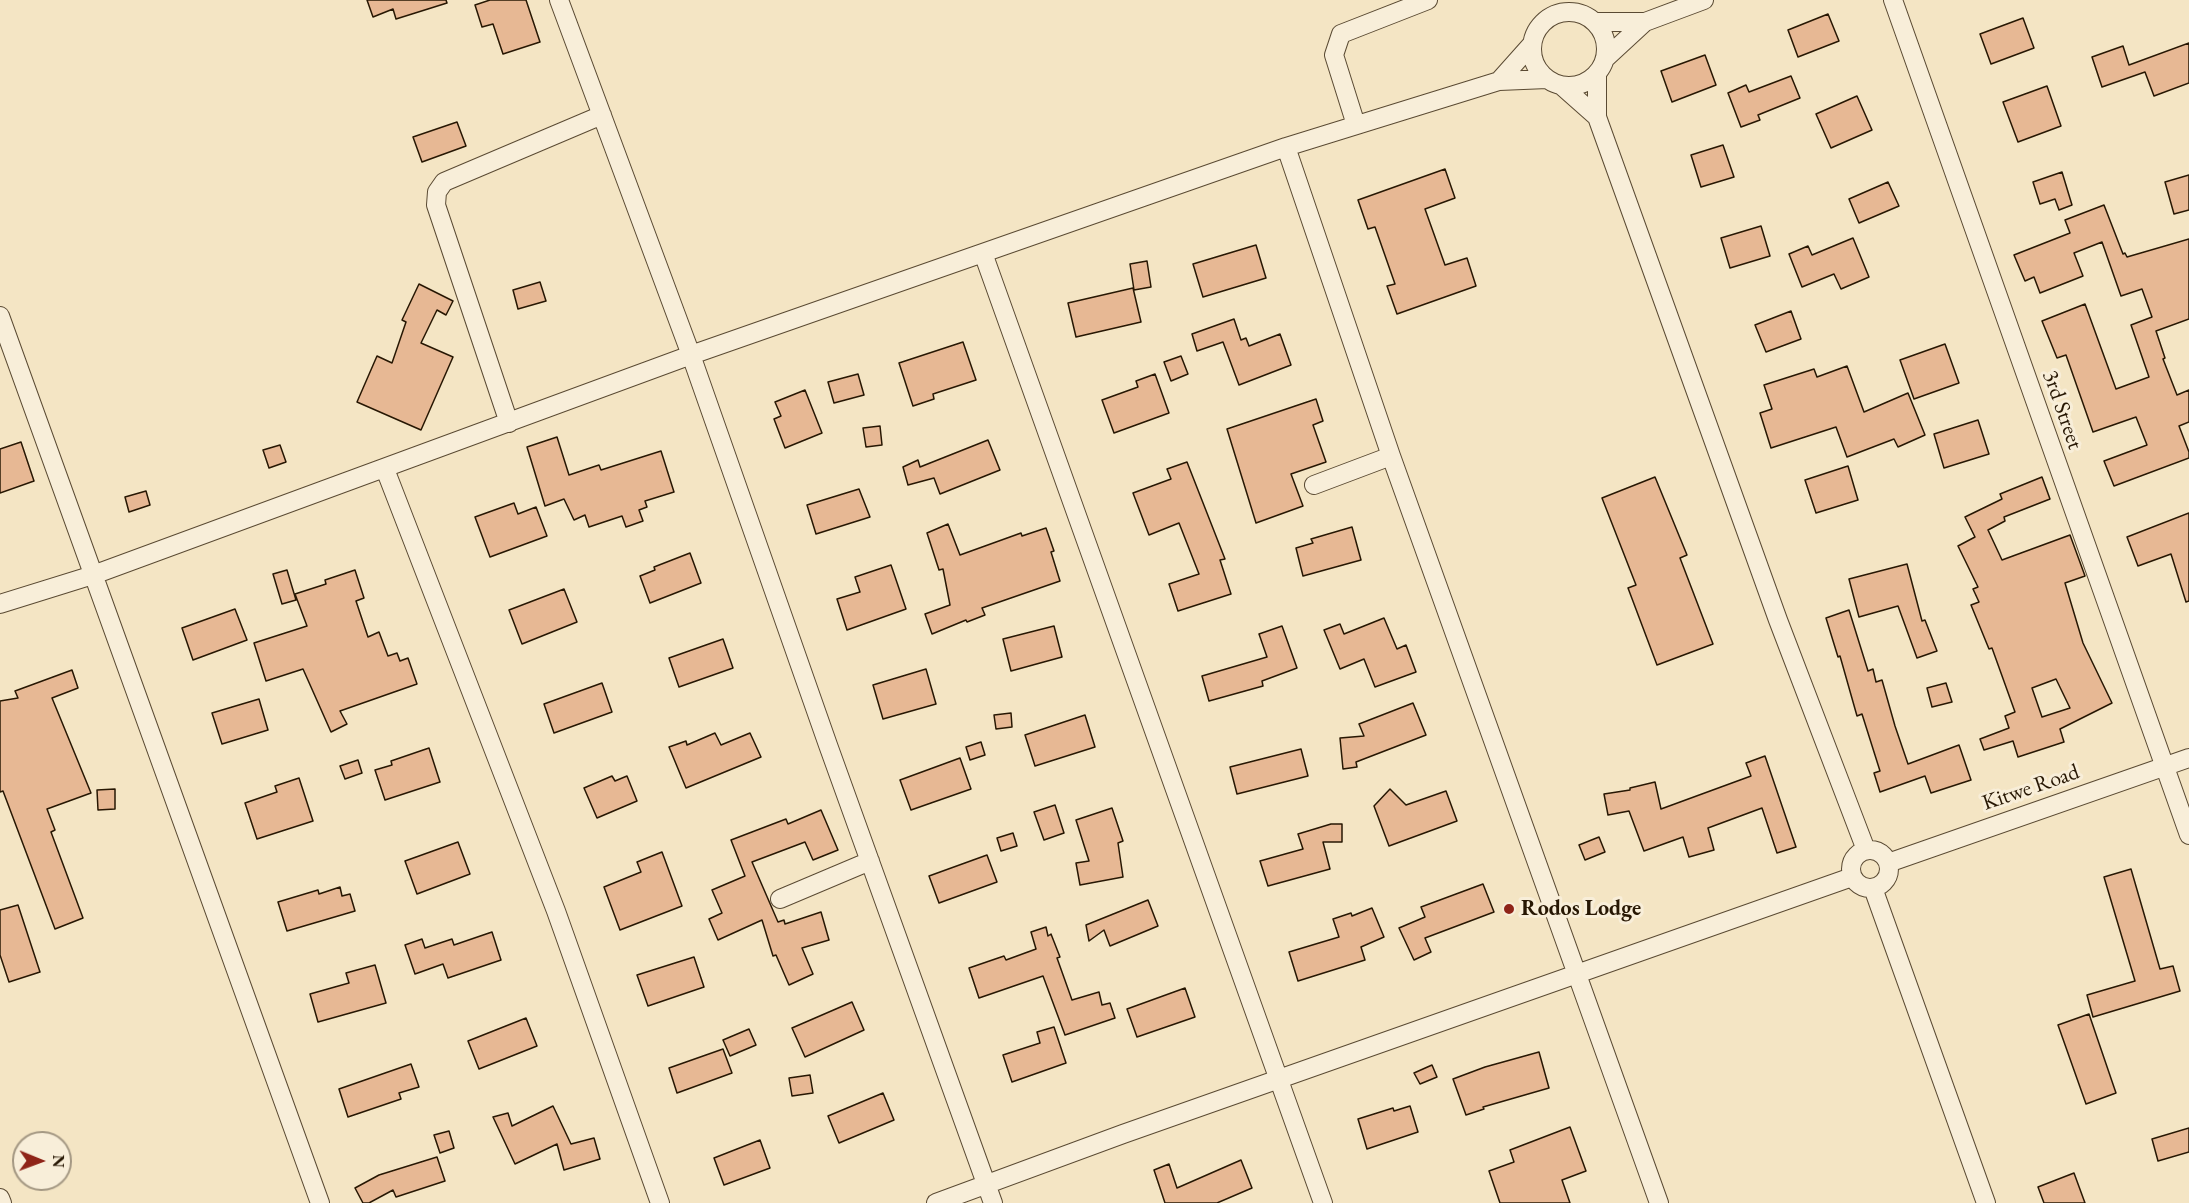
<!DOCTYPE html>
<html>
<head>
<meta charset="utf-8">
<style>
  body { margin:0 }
  #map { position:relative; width:2189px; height:1203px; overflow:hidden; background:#f4e5c4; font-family:"EB Garamond",serif }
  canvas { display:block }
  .north { position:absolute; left:12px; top:1131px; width:60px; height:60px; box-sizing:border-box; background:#f8eed9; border:2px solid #a49883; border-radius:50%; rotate:91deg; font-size:16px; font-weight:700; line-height:24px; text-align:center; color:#271703 }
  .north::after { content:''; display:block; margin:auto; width:21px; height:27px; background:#8f2418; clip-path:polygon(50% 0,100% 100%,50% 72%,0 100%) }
</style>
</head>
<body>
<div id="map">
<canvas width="2189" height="1203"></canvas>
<div class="north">N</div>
</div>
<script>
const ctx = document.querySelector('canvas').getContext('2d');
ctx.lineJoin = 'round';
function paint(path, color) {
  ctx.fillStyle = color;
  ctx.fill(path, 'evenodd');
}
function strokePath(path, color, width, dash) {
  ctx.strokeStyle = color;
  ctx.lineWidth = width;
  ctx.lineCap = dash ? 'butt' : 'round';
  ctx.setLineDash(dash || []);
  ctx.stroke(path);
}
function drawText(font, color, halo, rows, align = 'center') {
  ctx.font = font + ' "EB Garamond",serif';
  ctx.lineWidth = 6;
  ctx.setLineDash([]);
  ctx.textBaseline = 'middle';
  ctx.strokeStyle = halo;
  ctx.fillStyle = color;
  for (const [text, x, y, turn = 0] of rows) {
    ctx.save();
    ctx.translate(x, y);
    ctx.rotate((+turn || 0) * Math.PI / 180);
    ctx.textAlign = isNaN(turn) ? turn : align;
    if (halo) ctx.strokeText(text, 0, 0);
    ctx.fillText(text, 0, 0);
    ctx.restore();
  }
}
const building = new Path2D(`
  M367 0H446L447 3 396 19 393 9 373 17Z
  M490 0H526L540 42 503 54 493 24 482 27 475 5Z
  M1828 14 1839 41 1798 57 1788 30Z
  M2023 18 2034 48 1991 64 1980 34Z
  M2189 43V83L2154 96 2145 72 2102 87 2092 57 2123 46 2129 65Z
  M1705 55 1716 85 1672 102 1661 71Z
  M1791 76 1800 98 1758 115 1760 120 1741 127 1728 93 1746 85 1749 92Z
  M2047 86 2061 126 2018 142 2003 102Z
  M1857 96 1872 130 1831 148 1816 114Z
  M457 122 466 146 422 162 413 137Z
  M1723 145 1734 177 1701 187 1691 155Z
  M1445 169 1455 198 1425 209 1445 265 1467 258 1476 286 1397 314 1387 286 1395 284 1375 227 1368 229 1358 200Z
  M2062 172 2072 205 2059 210 2055 199 2040 204 2033 182Z
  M2189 175V210L2174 214 2165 182Z
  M1888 182 1899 206 1859 223 1849 199Z
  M2104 205 2123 254 2125 253 2127 257 2189 239V319L2156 331 2165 358 2163 359 2177 395 2189 390V422L2179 426 2189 452V458L2114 486 2104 461 2147 445 2136 417 2093 432 2066 355 2057 358 2042 321 2085 304 2116 389 2149 377 2131 325 2152 317 2142 289 2121 296 2102 242 2074 253 2083 276 2040 293 2034 277 2025 281 2014 255 2070 233 2065 220Z
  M1761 226 1770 256 1730 268 1721 238Z
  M1853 238 1869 277 1841 289 1834 274 1802 287 1789 254 1808 246 1812 255Z
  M1256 245 1266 278 1203 297 1193 264Z
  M1147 261 1151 287 1134 290 1130 264Z
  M540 282 546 301 518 309 513 290Z
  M419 284 453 301 446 315 437 310 421 343 453 357 421 430 357 402 377 356 392 363 406 322 402 320Z
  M1133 288 1141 322 1076 337 1068 303Z
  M1791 311 1801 339 1766 352 1755 325Z
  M1234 319 1241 340 1246 338 1249 346 1280 334 1291 365 1239 385 1223 342 1197 351 1192 334Z
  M963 342 976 380 933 394 934 399 913 406 899 363Z
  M1945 344 1959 383 1914 399 1900 360Z
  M1181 356 1188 374 1171 381 1164 362Z
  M1847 366 1864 412 1908 393 1925 435 1898 447 1894 439 1847 457 1836 427 1771 448 1760 413 1772 409 1764 385 1814 369 1817 377Z
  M858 374 864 395 834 403 828 382Z
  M1155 374 1169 413 1114 433 1102 400 1138 387 1136 381Z
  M805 390 822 433 785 448 774 419 781 416 775 402Z
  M1316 399 1323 421 1313 425 1326 462 1291 474 1303 506 1256 523 1227 429Z
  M1978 420 1989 454 1944 468 1934 434Z
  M880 426 882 445 866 447 863 428Z
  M557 437 569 475 599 465 601 470 661 451 674 492 645 501 647 507 639 510 643 521 626 527 622 516 589 527 585 515 574 520 564 499 545 506 527 447Z
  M988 440 1000 470 940 494 934 478 908 485 903 467 918 460 920 467Z
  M21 442 34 481 0 493V449Z
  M280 445 286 462 269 468 263 450Z
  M1187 462 1225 559 1220 560 1231 594 1178 611 1169 584 1199 574 1179 523 1149 535 1133 493 1171 479 1167 469Z
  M1848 466 1858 500 1816 513 1805 480Z
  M1655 477 1687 555 1680 558 1713 644 1657 665 1628 588 1636 585 1602 498Z
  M2042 477 2050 499 2004 517 2005 521 1988 530 2002 560 2070 535 2085 576 2065 583 2083 643 2112 703 2060 729 2064 742 2018 757 2013 741 1984 750 1980 739 2009 728 2005 716 2015 712 1992 648 1989 649 1971 605 1979 602 1973 589 1978 587 1958 546 1975 537 1965 517 2002 499 2000 494ZM2056 679 2070 708 2042 717 2032 688Z
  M859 489 870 517 816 534 807 505Z
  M146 491 150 505 129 512 125 497Z
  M514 503 518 514 536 507 547 536 490 557 475 517Z
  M2189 513V601L2186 602 2171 554 2138 566 2127 537Z
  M948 524 960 555 1021 533 1022 536 1046 528 1054 551 1051 552 1060 581 982 608 985 615 967 622 966 620 932 634 925 614 950 605 943 569 939 570 927 533Z
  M1352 527 1361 560 1303 576 1296 548 1313 543 1311 539Z
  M690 553 701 583 650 603 640 576 655 570 654 567Z
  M1907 564 1922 621 1925 620 1937 651 1917 658 1898 606 1859 617 1849 579Z
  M891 565 906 609 847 630 837 599 860 592 855 577Z
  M287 570 296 600 282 604 273 574Z
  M355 570 364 598 356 601 368 637 379 632 388 656 397 653 400 661 408 658 417 684 340 711 347 724 331 732 303 669 266 681 254 643 307 626 295 594 326 584 325 580Z
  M564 589 577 622 522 644 509 610Z
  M235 609 247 640 193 660 182 628Z
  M1849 610 1868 671 1873 669 1876 682 1882 680 1895 726 1908 764 1959 745 1971 780 1931 793 1925 776 1880 792 1874 773 1880 771 1862 714 1857 716 1840 656 1838 657 1826 618Z
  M1384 618 1397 649 1406 645 1416 672 1375 687 1364 659 1340 669 1324 630 1340 624 1344 634Z
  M1054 626 1062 657 1011 671 1003 639Z
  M1282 626 1297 668 1262 681 1263 686 1209 701 1202 676 1267 657 1259 634Z
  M723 639 733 668 679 687 669 658Z
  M926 669 936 704 883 719 873 685Z
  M72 670 78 688 52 698 91 793 47 809 55 830 51 832 83 918 55 929 3 791 0 792V701L18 698 15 691Z
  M602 683 612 712 554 733 544 704Z
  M1946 683 1952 702 1932 707 1927 688Z
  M259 699 268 730 222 744 212 713Z
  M1413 703 1426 735 1356 762 1357 767 1343 769 1340 738 1364 736 1359 724Z
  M1011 713 1012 727 996 729 994 715Z
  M1085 715 1095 747 1035 766 1025 735Z
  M715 733 721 745 750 733 761 757 686 788 669 747 686 741 687 745Z
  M981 742 985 755 970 760 966 747Z
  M429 748 440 782 385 800 375 770 392 765 391 761Z
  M1301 749 1308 776 1237 794 1230 767Z
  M1765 756 1796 847 1777 853 1762 808 1708 828 1714 850 1689 857 1683 837 1644 851 1629 811 1608 815 1604 794 1630 790V788L1655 782 1661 809 1751 776 1746 763Z
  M960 758 971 789 911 810 900 780Z
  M358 760 362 773 345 779 340 766Z
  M612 776 615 781 627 776 637 801 597 818 584 788Z
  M299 778 313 821 257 839 245 803 277 792 275 786Z
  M115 789V809L98 810 97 790Z
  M1390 789 1406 805 1446 791 1457 821 1389 846 1374 806Z
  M1055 805 1064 833 1044 840 1034 812Z
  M1112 808 1123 841 1118 843 1123 877 1080 885 1076 863 1089 861 1076 820Z
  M821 810 838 850 813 860 805 842 752 862 778 922 784 920 785 924 821 912 829 940 802 948 813 974 789 985 776 955 773 956 762 920 718 940 709 919 722 913 712 890 745 876 731 840 786 819 788 824Z
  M1331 824H1342V842H1323L1330 869 1268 886 1260 861 1303 849 1298 834Z
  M1013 833 1017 846 1001 851 997 838Z
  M1599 837 1605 852 1585 860 1579 845Z
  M458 842 470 874 417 894 405 861Z
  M662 852 682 906 620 930 604 887 641 872 637 862Z
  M987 855 997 882 939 903 929 876Z
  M2131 869 2160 969 2173 966 2180 991 2093 1017 2087 995 2135 981 2104 877Z
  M1483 884 1494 912 1425 938 1431 952 1414 960 1399 928 1425 917 1421 907Z
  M340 887 342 896 350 894 355 911 287 931 278 902 318 890 319 894Z
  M1148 900 1158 926 1110 946 1104 930 1089 941 1086 925Z
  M18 905 40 972 9 982 0 955V910Z
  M1372 908 1384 937 1361 947 1365 960 1298 981 1289 952 1339 937 1333 919 1351 913 1352 916Z
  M1046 927 1048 936 1051 934 1060 957 1057 958 1072 1000 1099 992 1102 1005 1110 1003 1115 1018 1065 1035 1043 976 979 998 969 968 1004 956 1006 960 1036 949 1031 932Z
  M492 932 501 960 448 978 443 964 415 974 405 945 422 939 425 948 452 939 454 945Z
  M694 957 704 987 648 1006 637 975Z
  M375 965 386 1003 318 1022 310 994 349 983 346 973Z
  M1185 988 1195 1017 1137 1037 1127 1009Z
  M852 1002 864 1030 805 1057 792 1028Z
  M2089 1014 2116 1093 2086 1104 2058 1025Z
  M526 1018 537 1046 479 1069 468 1041Z
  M1054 1027 1066 1063 1012 1082 1003 1055 1040 1043 1037 1032Z
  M749 1029 756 1045 730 1056 723 1040Z
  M723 1049 732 1073 677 1093 669 1068Z
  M1539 1052 1549 1088 1483 1107 1484 1109 1466 1115 1453 1079 1485 1067Z
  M411 1064 419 1087 399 1093 401 1099 348 1117 339 1089Z
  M1432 1065 1437 1077 1420 1084 1414 1073Z
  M810 1075 813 1093 792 1096 789 1078Z
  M883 1093 894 1120 839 1143 828 1116Z
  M553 1106 571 1144 594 1138 600 1159 564 1170 557 1144 515 1164 493 1117 508 1113 512 1126Z
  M1410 1106 1418 1132 1367 1149 1358 1119 1393 1108 1394 1111Z
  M1570 1127 1586 1171 1562 1180 1570 1203H1500L1489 1171 1514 1162 1510 1150Z
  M2189 1128V1152L2158 1161 2152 1139Z
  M449 1131 454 1148 440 1153 434 1135Z
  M760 1140 770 1168 724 1185 714 1158Z
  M437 1157 445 1181 396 1197 393 1190 369 1203H363L355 1188 379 1175Z
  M1241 1160 1252 1188 1217 1203H1165L1154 1170 1169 1164 1177 1188Z
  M2074 1173 2085 1203H2044L2038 1187Z`);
paint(building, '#e7b894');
strokePath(building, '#271703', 1.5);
const minor = new Path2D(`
  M559 0 691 355 828 745 993 1203
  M1893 0 2189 835
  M1532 49a37 37 0 1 1 74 0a37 37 0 1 1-74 0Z
  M1595 22H1645L1704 0
  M1606 58 1645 22
  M1597 74V117L1778 620 1866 850
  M1499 81 1532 44
  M1562 86 1597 117
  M1356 125 1334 55 1341 34 1428 0
  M1286 147 1391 456 1659 1203
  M983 253 1323 1203
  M0 316 320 1203
  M509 423 436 205 437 192 444 182 602 115
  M385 469 556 911 660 1203
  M1314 485 1391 456
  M0 604 93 575 691 355 1286 147 1499 81 1547 79
  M1851 869a19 19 0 1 1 38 0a19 19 0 1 1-38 0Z
  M1888 863 2189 758
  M1873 888 1986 1203
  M780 899 870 861
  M0 1198 2 1203
  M936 1203 1123 1134 1852 877`);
strokePath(minor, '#5a4a33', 20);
strokePath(minor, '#f8eed9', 18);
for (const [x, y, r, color] of [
  [1509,909,6,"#8f2418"]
]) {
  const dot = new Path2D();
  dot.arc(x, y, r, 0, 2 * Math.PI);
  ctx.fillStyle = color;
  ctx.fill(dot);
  strokePath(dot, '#f8eed9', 2);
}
drawText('22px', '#271703', '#f8eed9', [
  ["3rd Street",2062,410,71],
  ["Kitwe Road",2031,788,-19]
]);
drawText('bold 22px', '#271703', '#f8eed9', [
  ["Rodos Lodge",1521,909]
], 'left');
</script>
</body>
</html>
